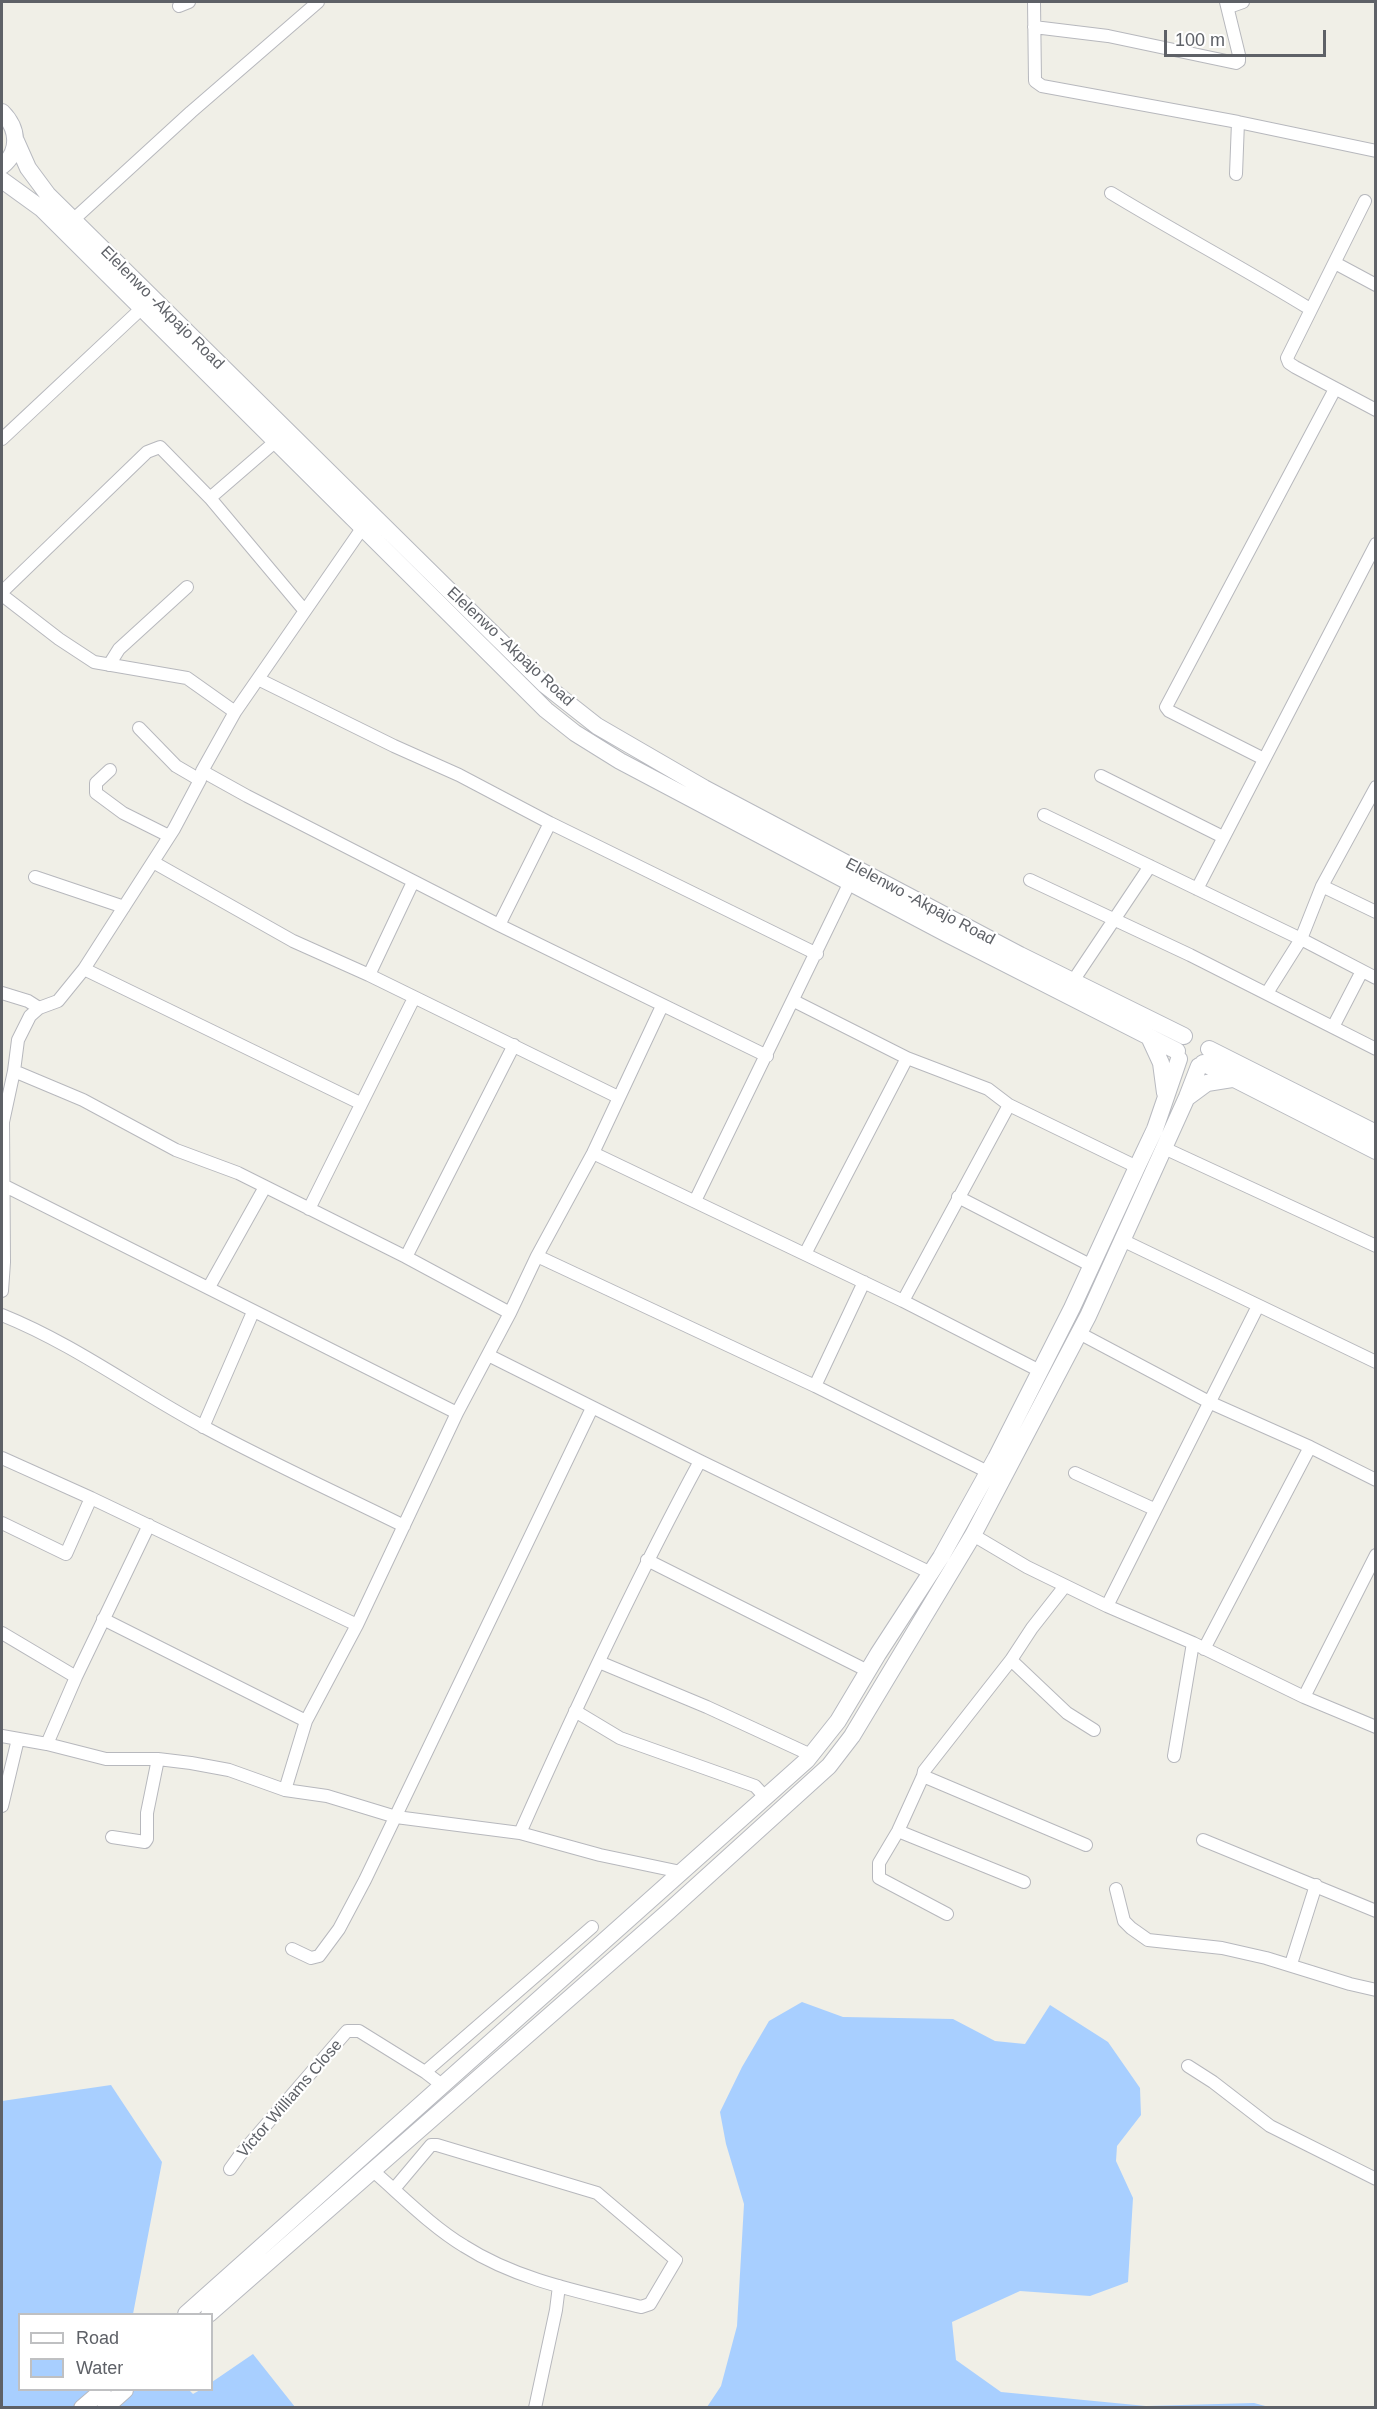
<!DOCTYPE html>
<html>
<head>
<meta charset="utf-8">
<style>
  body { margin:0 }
  #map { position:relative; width:1377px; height:2409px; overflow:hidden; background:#f0efe7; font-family:Helvetica,sans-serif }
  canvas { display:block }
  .frame { position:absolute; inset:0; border:3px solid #5e6167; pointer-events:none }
  .legend { position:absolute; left:18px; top:2313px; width:195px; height:78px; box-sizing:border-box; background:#fff; border:2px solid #bfc0c2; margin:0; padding:8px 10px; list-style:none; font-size:18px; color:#5e6167 }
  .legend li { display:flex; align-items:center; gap:12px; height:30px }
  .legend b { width:30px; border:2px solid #bfc0c2 }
  .scale { position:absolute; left:1164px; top:30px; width:162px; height:27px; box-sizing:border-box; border:3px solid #5e6167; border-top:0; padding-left:8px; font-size:18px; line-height:21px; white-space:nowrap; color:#5e6167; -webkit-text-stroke:4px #fff; paint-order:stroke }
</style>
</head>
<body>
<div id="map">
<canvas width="1377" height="2409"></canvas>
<div class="frame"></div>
<ul class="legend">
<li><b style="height:8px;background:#fff"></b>Road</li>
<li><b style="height:16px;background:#a8cfff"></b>Water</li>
</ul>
<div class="scale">100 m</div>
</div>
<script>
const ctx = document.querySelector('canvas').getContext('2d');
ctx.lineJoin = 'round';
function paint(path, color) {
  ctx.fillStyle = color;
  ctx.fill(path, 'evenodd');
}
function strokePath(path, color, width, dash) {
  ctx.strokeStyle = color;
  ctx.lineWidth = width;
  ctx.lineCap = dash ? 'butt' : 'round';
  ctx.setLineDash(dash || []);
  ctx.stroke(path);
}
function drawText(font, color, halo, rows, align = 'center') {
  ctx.font = font + ' Helvetica,sans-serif';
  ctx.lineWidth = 4.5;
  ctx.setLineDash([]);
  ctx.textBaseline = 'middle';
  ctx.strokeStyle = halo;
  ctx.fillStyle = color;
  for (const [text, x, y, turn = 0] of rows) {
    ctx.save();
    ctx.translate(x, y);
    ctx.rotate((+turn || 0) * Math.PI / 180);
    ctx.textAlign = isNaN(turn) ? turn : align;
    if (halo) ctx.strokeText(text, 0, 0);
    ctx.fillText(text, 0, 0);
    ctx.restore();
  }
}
paint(new Path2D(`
  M802 2002 843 2017 953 2019 995 2041 1025 2044 1050 2005 1108 2042 1140 2088 1141 2115 1117 2146 1116 2161 1133 2198 1128 2282 1090 2296 1020 2291 952 2322 956 2360 1001 2392 1146 2406 1254 2403 1269 2407H707L721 2386 737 2326 744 2204 726 2144 720 2112 742 2067 769 2021Z
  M111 2085 162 2162 133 2314H20V2390H189L193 2394 200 2390H212V2382L253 2354 295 2407H2V2101Z`), '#a8cfff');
const street = new Path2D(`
  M1034 2 1035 81 1042 86 1238 122 1376 151
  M179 6 189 2
  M1229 7 1243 2
  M1034 27 1108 36 1236 63 1239 61V55L1226 2
  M1236 174 1238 122
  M1111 193C1177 233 1245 269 1310 309
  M1365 201 1287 358 1289 363 1295 367 1376 410
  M73 220 191 112 318 2
  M1335 263 1376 285
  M2 439 142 308
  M210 498 276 441
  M2 592 147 452 160 447 210 498 304 610
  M2 595 59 639 94 662 187 678 235 712
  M109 665 119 649 187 587
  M258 679 394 746 459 775 550 823 817 954
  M139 728 176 766 200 780
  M1264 759 1169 711 1166 707 1335 389
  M110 770 96 783V793L123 813 169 836
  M202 771 247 796 499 925 767 1056
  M1101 776 1223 837
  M1044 815 1301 939 1376 978
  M153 862 293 941 369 975 618 1097
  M35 877 124 907
  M1030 880 1190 955 1376 1049
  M1322 886 1376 912
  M1197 889 1376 544
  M499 925 550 823
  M84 969 360 1103
  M369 975 413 882
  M1073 981 1150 866
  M2 993 28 1001 39 1008
  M1267 993 1301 939 1322 886 1376 787
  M794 1001 907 1058 988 1089 1009 1105 1137 1167
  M1333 1027 1362 971
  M14 1071 83 1100 176 1150 238 1173 406 1257 510 1313
  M1164 1148 1376 1246
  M593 1153 903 1301 1040 1371
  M3 1185 457 1413
  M958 1197 1092 1266
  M695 1201 850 882
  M309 1209 414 998
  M1122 1240 1376 1362
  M805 1254 907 1058
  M537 1256 815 1386 988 1472
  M406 1257 514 1045
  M209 1287 265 1187
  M2 1291 4 1262 3 1122 14 1071 18 1040 30 1016 39 1008 58 1001 84 969 174 829 200 780 202 771 235 712 363 527
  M903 1301 1009 1105
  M2 1315C74 1344 135 1390 204 1427 269 1462 337 1493 404 1526
  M1079 1333 1211 1403 1310 1447 1376 1480
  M488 1355 700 1461 931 1573
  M815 1386 864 1282
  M203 1427 253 1312
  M2 1458 91 1498 357 1625
  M1075 1473 1154 1509
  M2 1523 66 1554 91 1498
  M973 1535 1027 1567 1107 1606 1193 1643 1304 1697 1376 1727
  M647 1560 868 1671
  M1065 1586 1032 1628 1011 1660 924 1771 923 1776 1086 1845
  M1107 1606 1258 1306
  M103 1619 306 1721
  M2 1633 76 1677
  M1204 1649 1310 1447
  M1011 1660 1067 1713 1094 1730
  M599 1662 707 1707 811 1755
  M1304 1697 1376 1555
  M575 1711 620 1738 755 1786 765 1797
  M2 1736 47 1744 106 1759H158L191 1763 229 1770 285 1790 327 1796 396 1817 520 1833 600 1855 681 1872
  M47 1744 76 1677 149 1525
  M1174 1756 1193 1643
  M923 1776 898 1831 879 1863V1878L947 1914
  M285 1790 306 1721 357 1625 457 1413 510 1313 537 1256 593 1153 662 1006
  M2 1806 18 1739
  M898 1831 1024 1882
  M520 1833C576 1707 634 1583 700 1461
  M112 1837 145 1842 147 1839V1813L158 1759
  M1203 1840 1376 1911
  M1116 1889 1124 1921 1131 1928 1148 1940 1222 1948 1266 1958 1350 1984 1376 1990
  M292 1949 311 1958 319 1956 339 1929 365 1880 592 1408
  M1291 1964 1316 1885
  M1188 2066 1213 2082 1270 2126 1376 2179
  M425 2072 592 1927
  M230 2169 240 2155 347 2031H359L425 2072 442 2085
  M372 2170C402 2196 431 2226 464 2246 517 2280 581 2292 641 2307L650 2304 676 2260 597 2193 437 2145H431L394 2189
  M535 2408 556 2310 559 2286`);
const secondary = new Path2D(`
  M2 112C18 128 21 151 2 166
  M16 141 28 168 48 195 545 685 597 726 704 788 1020 955 1184 1036
  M2 180 42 209 546 710 575 733 620 761 947 934 1177 1051
  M1149 1037 1161 1063 1165 1093
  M1209 1049 1376 1133
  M1203 1063 1376 1151
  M1188 1097 1207 1083 1232 1079
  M186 2314 807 1760 838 1721 878 1654 941 1557 996 1458 1072 1308 1137 1167 1155 1129 1179 1059
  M209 2314 669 1911 829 1766 852 1736 973 1535 1088 1316 1187 1097 1199 1066
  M82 2408 103 2390
  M105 2408 125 2390`);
strokePath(street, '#b7b8bd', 14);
strokePath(secondary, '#b8bac0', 18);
strokePath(street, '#fff', 12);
strokePath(secondary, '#fff', 16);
drawText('16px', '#5e6167', '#fff', [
  ["Elelenwo -Akpajo Road",162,308,45],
  ["Elelenwo -Akpajo Road",510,647,43],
  ["Elelenwo -Akpajo Road",920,902,28],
  ["Victor Williams Close",290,2099,-49]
]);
</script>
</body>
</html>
